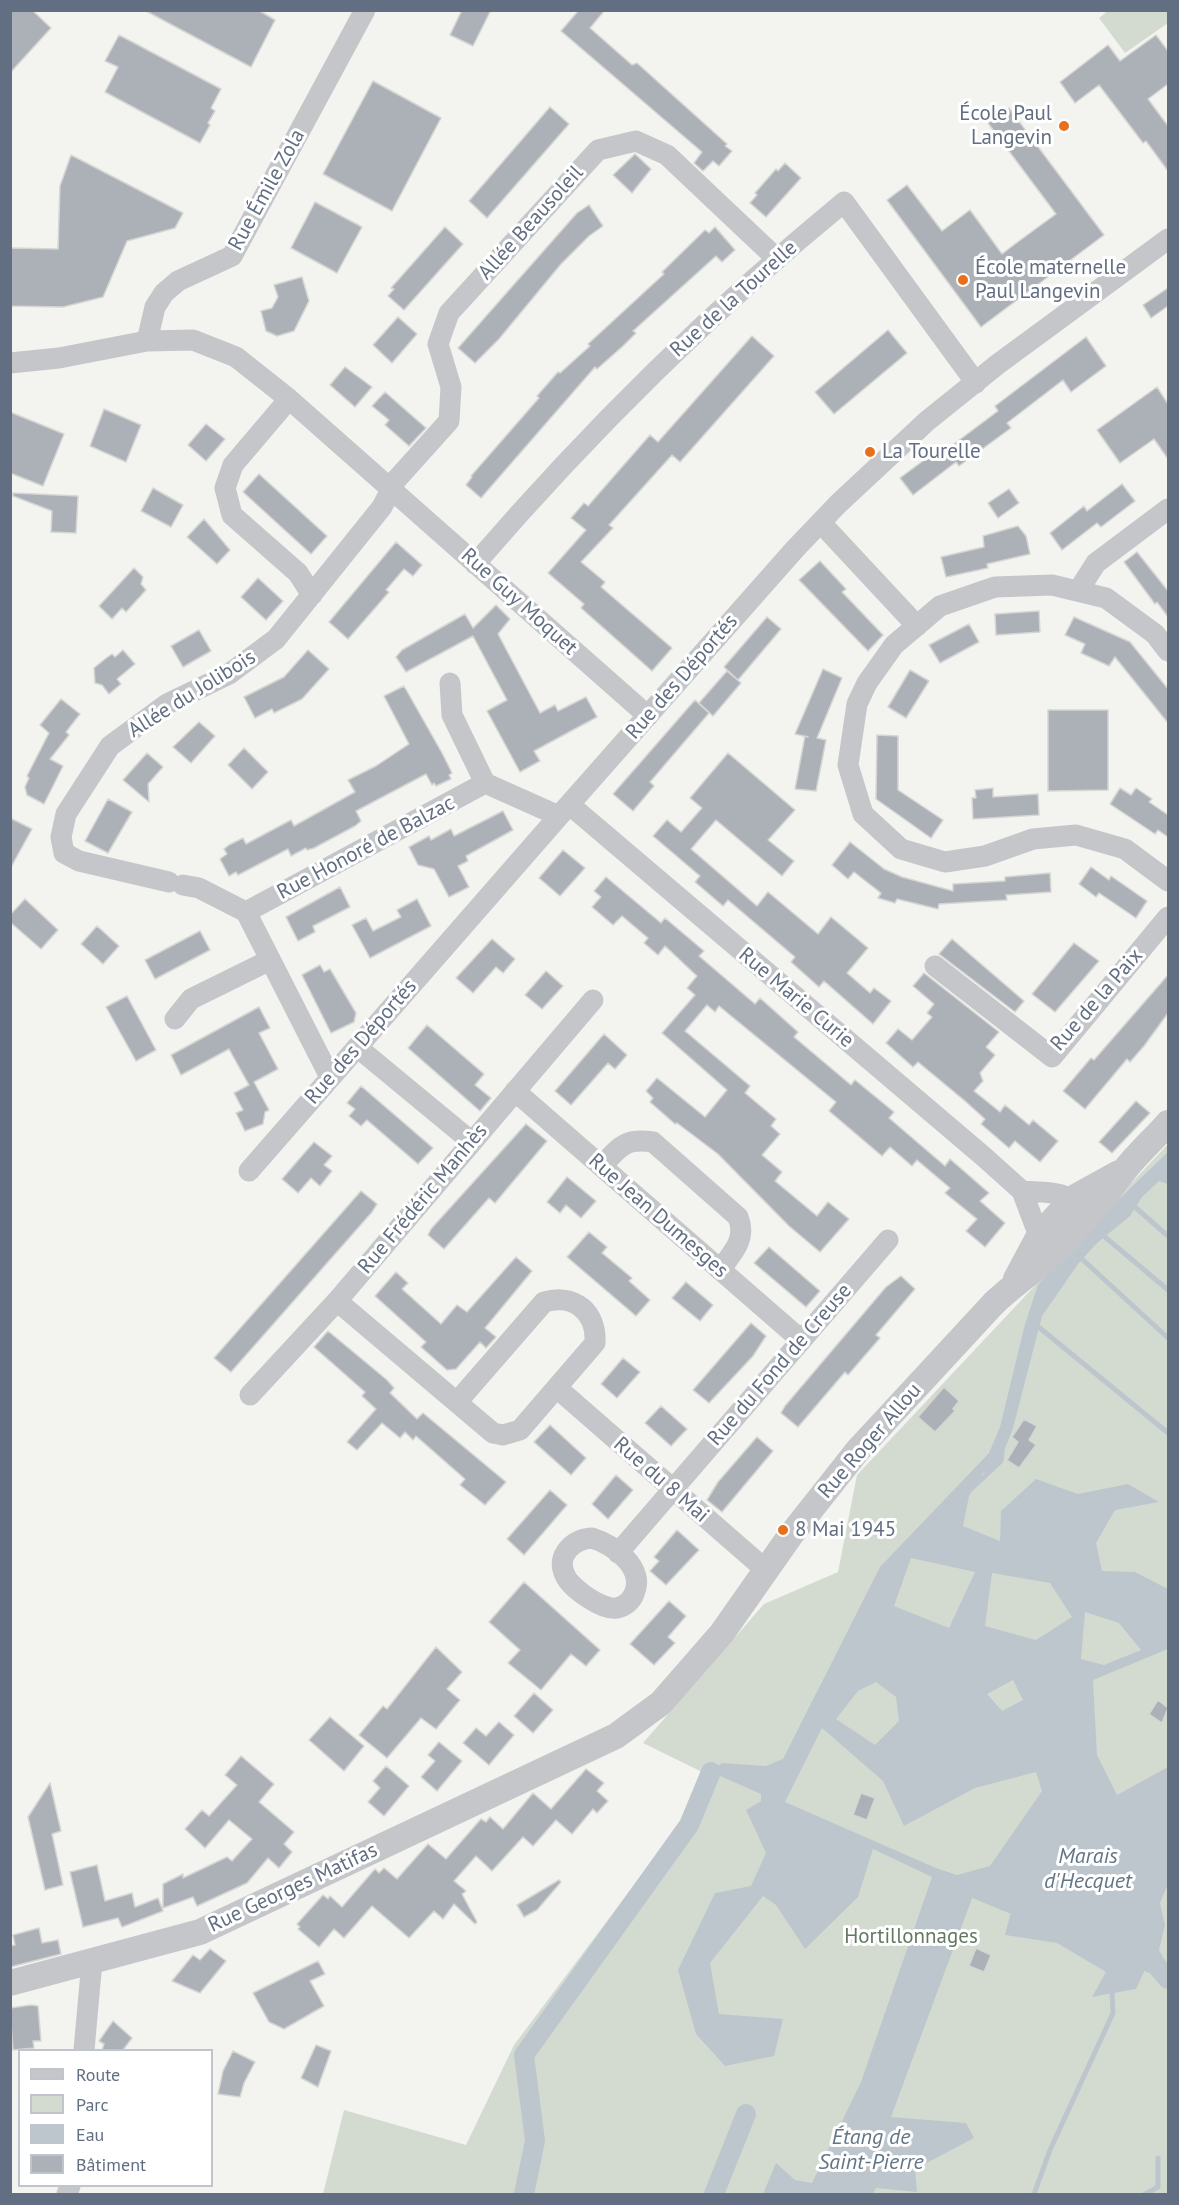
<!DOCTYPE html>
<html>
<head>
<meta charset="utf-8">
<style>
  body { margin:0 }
  #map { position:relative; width:1179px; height:2205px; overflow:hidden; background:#f3f4f0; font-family:"PT Sans",sans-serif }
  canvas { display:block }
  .frame { position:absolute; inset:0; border:12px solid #626e82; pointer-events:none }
  .legend { position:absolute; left:18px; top:2049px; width:195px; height:138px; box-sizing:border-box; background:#fff; border:2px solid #c0c5cd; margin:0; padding:8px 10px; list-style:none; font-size:18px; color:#626e82 }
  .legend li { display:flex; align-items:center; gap:12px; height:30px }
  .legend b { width:30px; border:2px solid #c0c5cd }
</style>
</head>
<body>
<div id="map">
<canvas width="1179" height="2205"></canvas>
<div class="frame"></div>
<ul class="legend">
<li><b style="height:8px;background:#c4c6ca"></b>Route</li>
<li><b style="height:16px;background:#d3dbd1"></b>Parc</li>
<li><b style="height:16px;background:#bec6cd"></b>Eau</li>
<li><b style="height:16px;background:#acb1b8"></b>Bâtiment</li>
</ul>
</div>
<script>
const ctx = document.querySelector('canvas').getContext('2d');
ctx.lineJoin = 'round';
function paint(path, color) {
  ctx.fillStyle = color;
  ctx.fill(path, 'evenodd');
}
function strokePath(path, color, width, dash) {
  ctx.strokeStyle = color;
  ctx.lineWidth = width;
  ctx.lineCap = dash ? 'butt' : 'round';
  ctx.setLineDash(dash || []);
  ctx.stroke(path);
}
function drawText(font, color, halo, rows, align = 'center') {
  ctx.font = font + ' "PT Sans",sans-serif';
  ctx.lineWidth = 6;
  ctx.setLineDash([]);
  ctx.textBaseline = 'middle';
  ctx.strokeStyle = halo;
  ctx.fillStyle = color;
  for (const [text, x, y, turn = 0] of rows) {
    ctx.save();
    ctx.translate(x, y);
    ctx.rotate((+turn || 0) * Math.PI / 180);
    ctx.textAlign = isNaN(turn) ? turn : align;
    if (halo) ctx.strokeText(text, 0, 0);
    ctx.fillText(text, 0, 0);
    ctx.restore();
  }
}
paint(new Path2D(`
  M1109 10 1168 11V23L1125 53 1099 18Z
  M1168 1144V2194H323L344 2110 466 2145 514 2045 679 1825 702 1772 643 1743 764 1604 838 1572 857 1475Z`), '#d3dbd1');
paint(new Path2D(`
  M1168 1152V1184L1159 1181 1142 1197 1130 1216 1096 1244 1078 1264 1042 1316 1013 1428 1001 1459 989 1471 983 1473 969 1496 963 1526 1000 1541 1001 1511 1036 1479 1078 1494 1128 1484 1159 1502 1115 1510 1096 1543 1102 1571 1135 1572 1168 1589V1649L1093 1680 1097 1755 1117 1795 1168 1767V1884L1160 1903 1165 1925 1159 1950 1168 1967V1978L1150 1959 1136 1989 1092 1997 1106 1972 1057 1943 1005 1935 1012 1908 1005 1899 974 1893 891 2117 966 2123 974 2138 915 2169 917 2192 876 2188 873 2194H763L776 2163 795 2180 812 2183 861 2082 932 1877 873 1849 858 1897 805 1949 776 1905 763 1896 710 1963 719 2014 783 2019 774 2056 725 2066 696 2034 678 1970 715 1893 751 1886 766 1853 746 1810 761 1801V1794L711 1772 722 1763 766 1766 783 1759 880 1567 989 1453 1000 1427 1025 1324 1038 1285 1098 1219ZM911 1558 975 1572 949 1628 894 1606ZM992 1573 1050 1583 1072 1617 1036 1640 985 1626ZM1085 1612 1119 1623 1141 1650 1104 1665 1081 1659ZM1013 1680 1023 1700 1002 1711 987 1694ZM876 1682 896 1697 899 1721 875 1745 836 1719 858 1691ZM822 1728 883 1781 904 1826 975 1788 1036 1772 1042 1791 990 1866 957 1875 936 1868 785 1802Z`), '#bec6cd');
strokePath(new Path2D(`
  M1136 1208 1168 1236
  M1105 1237 1168 1290
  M1082 1259 1168 1338
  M1035 1324 1168 1433
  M971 1489 1001 1461 1002 1453
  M1034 2194 1050 2150 1113 2013 1112 1993
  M1145 2194 1158 2187V2158`), '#bec6cd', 5);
strokePath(new Path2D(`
  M972 1887 1030 1911
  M1124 1951 1156 1965 1168 1979
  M524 2194 535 2141 524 2055 689 1825 711 1772
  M714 2194 746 2114`), '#bec6cd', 20);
const building = new Path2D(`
  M10 10H32L51 28 10 73Z
  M144 10H258L275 20 251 67Z
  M462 10H491L473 46 450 35Z
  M579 10H605L590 28 632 65 637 63 727 144 725 146 732 151 719 166 713 161 703 171 694 163 702 152 561 31Z
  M119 35 221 89 211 108 215 111 208 123 210 125 200 143 105 92 118 67 105 61Z
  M1156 35 1168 51V84L1148 99 1168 126V171L1146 141 1143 143 1099 85 1075 103 1060 82 1108 45 1120 61Z
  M373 81 441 118 392 211 323 174Z
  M550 107 569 124 487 218 469 201Z
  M1009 108 1104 235 981 327 887 200 907 185 942 231 970 210 1002 254 1015 244 1056 214 988 123Z
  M635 154 651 169 632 193 613 175Z
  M71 155 183 213 175 228 127 241 103 297 63 307 10 306V248L58 249 60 186Z
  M785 163 801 178 766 217 750 203 757 195 755 193 776 169 778 171Z
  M315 202 362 227 337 273 291 248Z
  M589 205 603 226 589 236 561 264 499 339 475 363 458 348 577 213Z
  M445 227 463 244 404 310 388 296 394 289 391 288Z
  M715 227 735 250 722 262 716 256 633 331 636 333 623 346 597 369 595 367 481 498 466 485 472 477 471 476 539 398 537 396 558 372 560 373 590 346 588 344 664 274 662 272 705 230 709 233Z
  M302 277 309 301 294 331 277 336 266 331 261 311 272 308 278 297 274 285Z
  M1168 288V306L1151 318 1143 305Z
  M398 317 417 334 392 363 373 345Z
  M888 330 907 353 834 414 815 392Z
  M752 336 774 356 680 462 672 455 609 525 613 528 581 562 605 582 601 587 672 648 652 671 581 608 584 604 548 573 586 530 571 518 584 503 588 506 650 435 658 442Z
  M1086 337 1106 366 1071 392 1063 380 1007 423 1011 428 959 466 956 462 913 495 900 478 943 446 946 450 998 411 995 406Z
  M345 367 372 387 355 407 330 385Z
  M1157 387 1168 404V459L1154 439 1120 463 1097 430Z
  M385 392 426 428 409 446 385 425 389 420 372 406Z
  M104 409 141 425 126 462 90 446Z
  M10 412 64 434 43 486 10 473Z
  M206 424 225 439 206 461 188 445Z
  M259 474 327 536 311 554 243 492Z
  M1122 484 1135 501 1101 527 1097 523 1062 550 1050 533 1084 506 1087 511Z
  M153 488 183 505 171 527 141 511Z
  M1009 489 1019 503 998 518 988 503Z
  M13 493 78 496 76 533 51 532 52 511 13 496Z
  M204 519 230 550 217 564 187 537Z
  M1018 526 1026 536 1030 554 987 564 988 568 946 577 941 557 984 547 983 536Z
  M396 542 422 565 413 576 404 569 386 590 389 592 348 639 329 622Z
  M1137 552 1168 591V617L1157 602 1155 604 1124 562Z
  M820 561 846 589 842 592 883 635 868 651 799 580Z
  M134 568 143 577 141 584 146 590 126 612 122 608 112 619 99 606Z
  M258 578 283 601 266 620 241 597Z
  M496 605 510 619 498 634 540 713 555 705 558 711 586 697 597 717 534 751 540 761 520 772 487 711 507 700 473 636 406 672 396 657 402 650 465 614 473 628Z
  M1039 611 1040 632 996 635 995 614Z
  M767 617 781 629 738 680 724 667Z
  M1074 617 1130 642 1168 689V723L1115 657 1109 666 1081 653 1085 644 1065 635Z
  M969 624 979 642 940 663 929 645Z
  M199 630 211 651 183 667 171 646Z
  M123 650 135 664 117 679 121 684 109 694 102 685 95 683 94 668 105 659 112 654 115 657Z
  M308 650 329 669 302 699 274 713 272 709 255 718 244 697 284 677Z
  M823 669 842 678 817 738 826 740 816 791 795 789 805 736 808 737 795 734Z
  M910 670 929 681 906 718 888 707Z
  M727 671 741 683 713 716 699 703Z
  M404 686 442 753 452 773 449 775 451 779 436 786 434 783 432 785 426 774 356 811 361 821 355 826 314 848 307 850 306 848 291 856 288 849 238 875 236 872 229 876 220 859 227 854 224 849 229 845 243 838 246 844 291 820 294 826 355 792 348 780 376 766 409 744 384 696Z
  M61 699 80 714 66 732 69 735 50 759 63 766 44 804 27 795 25 787 29 778 27 776 49 733 40 725Z
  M695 700 709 713 650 782 654 786 633 811 613 794Z
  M1048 710H1108V790L1048 791Z
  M199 722 215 736 191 763 173 747Z
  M877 735 898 736V790L943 820 931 838 876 799Z
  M244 748 268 772 252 789 228 765Z
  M147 753 163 767 148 784 149 802 123 780Z
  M728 753 795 810 768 840 794 861 782 876 716 820 691 849 757 906 768 892 818 934 831 917 868 948 847 973 870 993 874 988 891 1001 873 1024 824 981 819 987 791 962 795 957 728 900 723 906 695 882 700 876 653 836 667 820 681 832 702 808 690 798Z
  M993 788V797L1038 794 1039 815 973 819 972 798H976L975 790Z
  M1120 788 1131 795 1136 788 1152 799 1149 802 1168 815V837L1158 830 1155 834 1110 804Z
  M108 799 132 812 108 853 85 841Z
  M503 811 513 830 466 856 468 861 458 866 469 887 449 897 434 869 418 865 409 847 429 836 431 840 451 829 454 836Z
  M10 818 32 829 10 869Z
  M850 842 884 869 902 877 953 891V884L1005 881V877L1050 873 1051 892 1006 895 1007 900 939 904 938 909 897 899 895 903 878 898 881 893 854 872 848 879 832 865Z
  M563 850 585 868 560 896 539 878Z
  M1091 867 1109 880 1111 876 1147 901 1136 918 1099 893 1096 897 1079 884Z
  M606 877 661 923 665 918 704 951 699 956 755 1004 760 998 798 1032 794 1037 851 1085 855 1080 894 1112 889 1118 945 1166 950 1159 989 1193 980 1201 1005 1223 985 1247 966 1231 977 1219 945 1193 950 1188 917 1160 912 1166 890 1147 882 1156 829 1111 836 1102 719 1006 715 1012 707 1005 685 1031 750 1086 745 1093 776 1119 771 1126 780 1134 762 1155 782 1172 775 1181 817 1216 828 1202 849 1219 820 1252 789 1226 718 1154 677 1123 675 1124 650 1102 653 1098 646 1091 657 1078 705 1117 727 1090 662 1033 695 995 687 988 697 976 665 946 658 955 644 943 648 938 622 916 613 925 592 907 601 897 594 891Z
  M340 887 350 907 313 926 315 932 298 941 286 917Z
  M25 899 58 930 41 949 10 922V915Z
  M417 899 431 926 370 958 352 925 366 918 373 931 401 917 397 910Z
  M97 926 119 946 103 964 81 944Z
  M200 931 210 950 155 979 145 960Z
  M492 939 515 959 503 973 496 967 473 993 456 978Z
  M952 939 1024 1001 1015 1012 939 954Z
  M1074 943 1099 961 1055 1012 1032 994Z
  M320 965 324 972 330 969 356 1013 354 1022 331 1033 302 975Z
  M546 971 563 986 542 1009 525 995Z
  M924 973 999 1032 986 1047 995 1055 980 1073 983 1081 974 1091 1000 1112 1005 1105 1029 1125 1033 1120 1058 1141 1040 1162 1015 1141 1009 1148 981 1124 985 1119 965 1101 918 1062 913 1067 886 1043 898 1029 912 1040 932 1017 927 1013 934 1004 913 986Z
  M1168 975V1013L1144 1046 1130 1062 1127 1059 1085 1109 1063 1091 1091 1058 1094 1060Z
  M127 996 156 1050 136 1061 106 1007Z
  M259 1007 270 1028 259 1033 278 1069 254 1082 269 1110 265 1112 263 1124 245 1131 236 1113 243 1110 234 1093 249 1085 229 1049 181 1075 171 1055Z
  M427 1025 484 1074 475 1085 491 1098 480 1111 408 1048Z
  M604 1034 627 1055 615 1069 608 1063 571 1105 555 1091Z
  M361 1086 433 1148 418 1164 367 1120 361 1126 349 1116 355 1109 347 1103Z
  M1136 1101 1150 1113 1112 1153 1099 1142Z
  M526 1124 547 1141 495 1203 489 1198 444 1249 428 1235 431 1229Z
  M314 1142 332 1156 324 1165 332 1171 320 1186 311 1178 298 1193 282 1179Z
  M567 1177 596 1201 581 1218 566 1205 560 1213 547 1202Z
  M361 1191 377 1204 372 1212 231 1372 214 1358Z
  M589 1232 607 1247 602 1253 632 1278 629 1281 650 1300 636 1316 567 1257Z
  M769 1247 820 1291 806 1307 754 1263Z
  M516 1257 532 1271 485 1328 496 1337 486 1348 480 1342 456 1369 447 1370 421 1347 426 1342 375 1296 396 1272 408 1283 402 1289 441 1324 457 1305 467 1312Z
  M901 1276 915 1289 876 1335 880 1338 848 1375 845 1372 798 1427 781 1413 785 1406 886 1287Z
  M686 1282 713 1305 700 1321 672 1298Z
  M751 1323 766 1336 753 1356 709 1403 693 1390Z
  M328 1331 387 1380 394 1388 390 1393 417 1419 423 1413 506 1482 485 1505 460 1485 465 1479 416 1436 413 1440 405 1432 400 1438 382 1423 357 1450 347 1442 376 1409 362 1396 365 1392 314 1347Z
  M623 1358 640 1372 617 1398 601 1384Z
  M944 1387 959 1401 953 1409 955 1411 935 1432 918 1417Z
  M661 1406 687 1429 671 1446 645 1423Z
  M1024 1419 1037 1426 1029 1440 1036 1445 1019 1468 1007 1460 1018 1442 1012 1437Z
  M550 1425 586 1458 571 1475 534 1442Z
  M757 1437 773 1451 722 1512 707 1500 718 1482Z
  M616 1475 633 1490 608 1519 592 1504Z
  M550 1490 567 1505 524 1555 507 1539Z
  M677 1530 699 1550 666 1585 650 1571 659 1561 654 1557Z
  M524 1582 600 1650 586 1666 571 1654 541 1690 508 1663 520 1650 489 1622Z
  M669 1601 686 1616 668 1637 675 1643 654 1665 630 1644Z
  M436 1647 462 1672 447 1689 460 1700 436 1729 421 1718 387 1758 359 1735 383 1706 387 1709Z
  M534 1693 553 1710 533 1733 514 1716Z
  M1158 1700 1168 1708 1162 1723 1149 1714Z
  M330 1717 364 1746 344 1771 309 1740Z
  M499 1722 514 1735 489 1765 463 1743 476 1728 486 1736Z
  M439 1742 462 1761 437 1791 421 1777 435 1761 428 1755Z
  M241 1756 274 1784 259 1802 294 1832 284 1844 292 1852 279 1868 268 1858 247 1883 197 1906 193 1897 163 1908V1884L183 1874V1878L227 1857 232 1861 252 1839 229 1820 205 1848 185 1829 202 1810 209 1816 237 1785 225 1775Z
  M386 1766 409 1786 384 1816 368 1802 380 1788 373 1781Z
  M586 1769 604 1783 597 1791 608 1801 597 1813 593 1809 572 1834 556 1820 533 1846 523 1837 492 1871 476 1856 454 1881 466 1891 462 1894 477 1922 475 1924 454 1904 443 1919 434 1911 409 1938 372 1906 344 1938 334 1929 319 1947 298 1929 300 1927 297 1924 323 1895 328 1899 330 1896 342 1907 375 1869 379 1873 384 1868 397 1879 428 1844 446 1859 481 1819 486 1822 490 1817 503 1829 533 1793 551 1809Z
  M50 1783 61 1831 52 1834 63 1885 45 1890 28 1817Z
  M861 1793 875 1798 867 1820 853 1815Z
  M97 1865 105 1901 132 1893 135 1907 158 1898 163 1911 122 1927 118 1918 83 1927 70 1872Z
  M559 1880 561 1882 537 1910 524 1917 517 1905Z
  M39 1928 42 1943 58 1940 61 1954 10 1967V1946L15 1945 13 1935Z
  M976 1948 991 1955 984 1972 969 1966Z
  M210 1949 226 1961 200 1993 172 1981 193 1955 200 1960Z
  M318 1961 325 1974 310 1981 324 2006 284 2029 269 2022 253 1993Z
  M31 2005 38 2006 41 2041H33L34 2048 13 2050 10 2008Z
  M113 2021 132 2038 123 2050H102L104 2044 99 2041Z
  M316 2045 331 2051 318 2087 301 2078Z
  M233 2051 255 2062 244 2083 240 2097 218 2094 223 2071Z`);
paint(building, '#acb1b8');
strokePath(building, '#d5d5d3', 1.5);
strokePath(new Path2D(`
  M147 341 155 307 164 293 178 281 232 256 365 10
  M10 363 59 358 147 341 193 340 236 357 289 399 648 716
  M289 399 233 465 225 488 232 515 298 573 312 595
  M821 523 917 626
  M475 564C588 433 710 312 844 202L976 383
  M1078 591 1096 563 1168 509
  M1168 651 1155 634 1106 598 1052 585 995 587 940 606 894 645 867 683 857 704 848 765 863 814 901 849 945 862 985 856 1033 839 1076 835 1125 849 1168 881
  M450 683 452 715 485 783
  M570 805 983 1156 1022 1191 1039 1236 1052 1240
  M169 882 79 861 64 853 61 837 66 814 110 746 167 704 229 674 276 639 382 507 396 480 449 421 451 387 438 344 449 313 598 150 636 141 667 155 776 258
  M183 885 199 888 246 912
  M246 912 485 783 559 816
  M246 912 330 1077
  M935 966 1052 1057 1168 917
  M175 1019 191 999 268 961
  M357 1047 472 1142
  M515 1091 801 1340
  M602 1166C620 1146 625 1138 653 1142L738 1217C747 1239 733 1252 720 1270
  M249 1171 559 816 795 549 838 504 927 421 998 364 1168 239
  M1022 1191C1042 1193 1073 1188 1077 1213
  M337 1301 493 1433 503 1435 520 1430 595 1343C597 1312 574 1293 544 1302L457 1402
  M557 1388 767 1571
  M250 1395 337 1301 593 1000
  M592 1538C614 1545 646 1568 634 1594 631 1601 625 1606 617 1608 603 1611 570 1588 565 1575 555 1555 574 1539 592 1538Z
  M618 1553 888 1240
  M84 2050 92 1961
  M67 2194 70 2186`), '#c4c6ca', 21);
strokePath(new Path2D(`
  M1016 1279 1039 1236 1072 1199 1119 1173
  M10 1983 200 1932 616 1736 661 1703 722 1633 790 1536 858 1450 994 1303C1016 1282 1040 1267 1061 1246 1084 1222 1104 1197 1124 1171 1137 1154 1154 1139 1168 1123`), '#c4c6ca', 26);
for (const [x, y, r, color] of [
  [1064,126,6,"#e8701c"],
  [963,280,6,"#e8701c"],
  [870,452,6,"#e8701c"],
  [783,1530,6,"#e8701c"]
]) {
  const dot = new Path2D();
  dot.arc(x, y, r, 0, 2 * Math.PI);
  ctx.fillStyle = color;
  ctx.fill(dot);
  strokePath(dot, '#fff', 2);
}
drawText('21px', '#626e82', '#fff', [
  ["École Paul",1052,114,"right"],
  ["Langevin",1052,138,"right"],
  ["École maternelle",975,268],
  ["Paul Langevin",975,292],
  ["La Tourelle",882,452],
  ["8 Mai 1945",795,1530]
], 'left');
drawText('21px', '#626e82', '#fff', [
  ["Rue Émile Zola",267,190,-61],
  ["Allée Beausoleil",531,223,-48],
  ["Rue de la Tourelle",734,299,-42],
  ["Rue Guy Moquet",519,602,42],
  ["Rue des Déportés",682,677,-49],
  ["Allée du Jolibois",192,694,-32],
  ["Rue Honoré de Balzac",366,848,-28],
  ["Rue Marie Curie",796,998,40],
  ["Rue de la Paix",1097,1000,-49],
  ["Rue des Déportés",361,1042,-49],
  ["Rue Frédéric Manhès",423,1199,-50],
  ["Rue Jean Dumesges",658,1216,41],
  ["Rue du Fond de Creuse",780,1365,-49],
  ["Rue Roger Allou",870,1441,-49],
  ["Rue du 8 Mai",661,1480,41],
  ["Rue Georges Matifas",293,1888,-25]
]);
drawText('21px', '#627961', '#fff', [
  ["Hortillonnages",911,1937]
]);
drawText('italic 22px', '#637686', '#fff', [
  ["Marais",1088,1857],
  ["d'Hecquet",1088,1882],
  ["Étang de",871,2138],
  ["Saint-Pierre",871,2163]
]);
</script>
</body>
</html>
